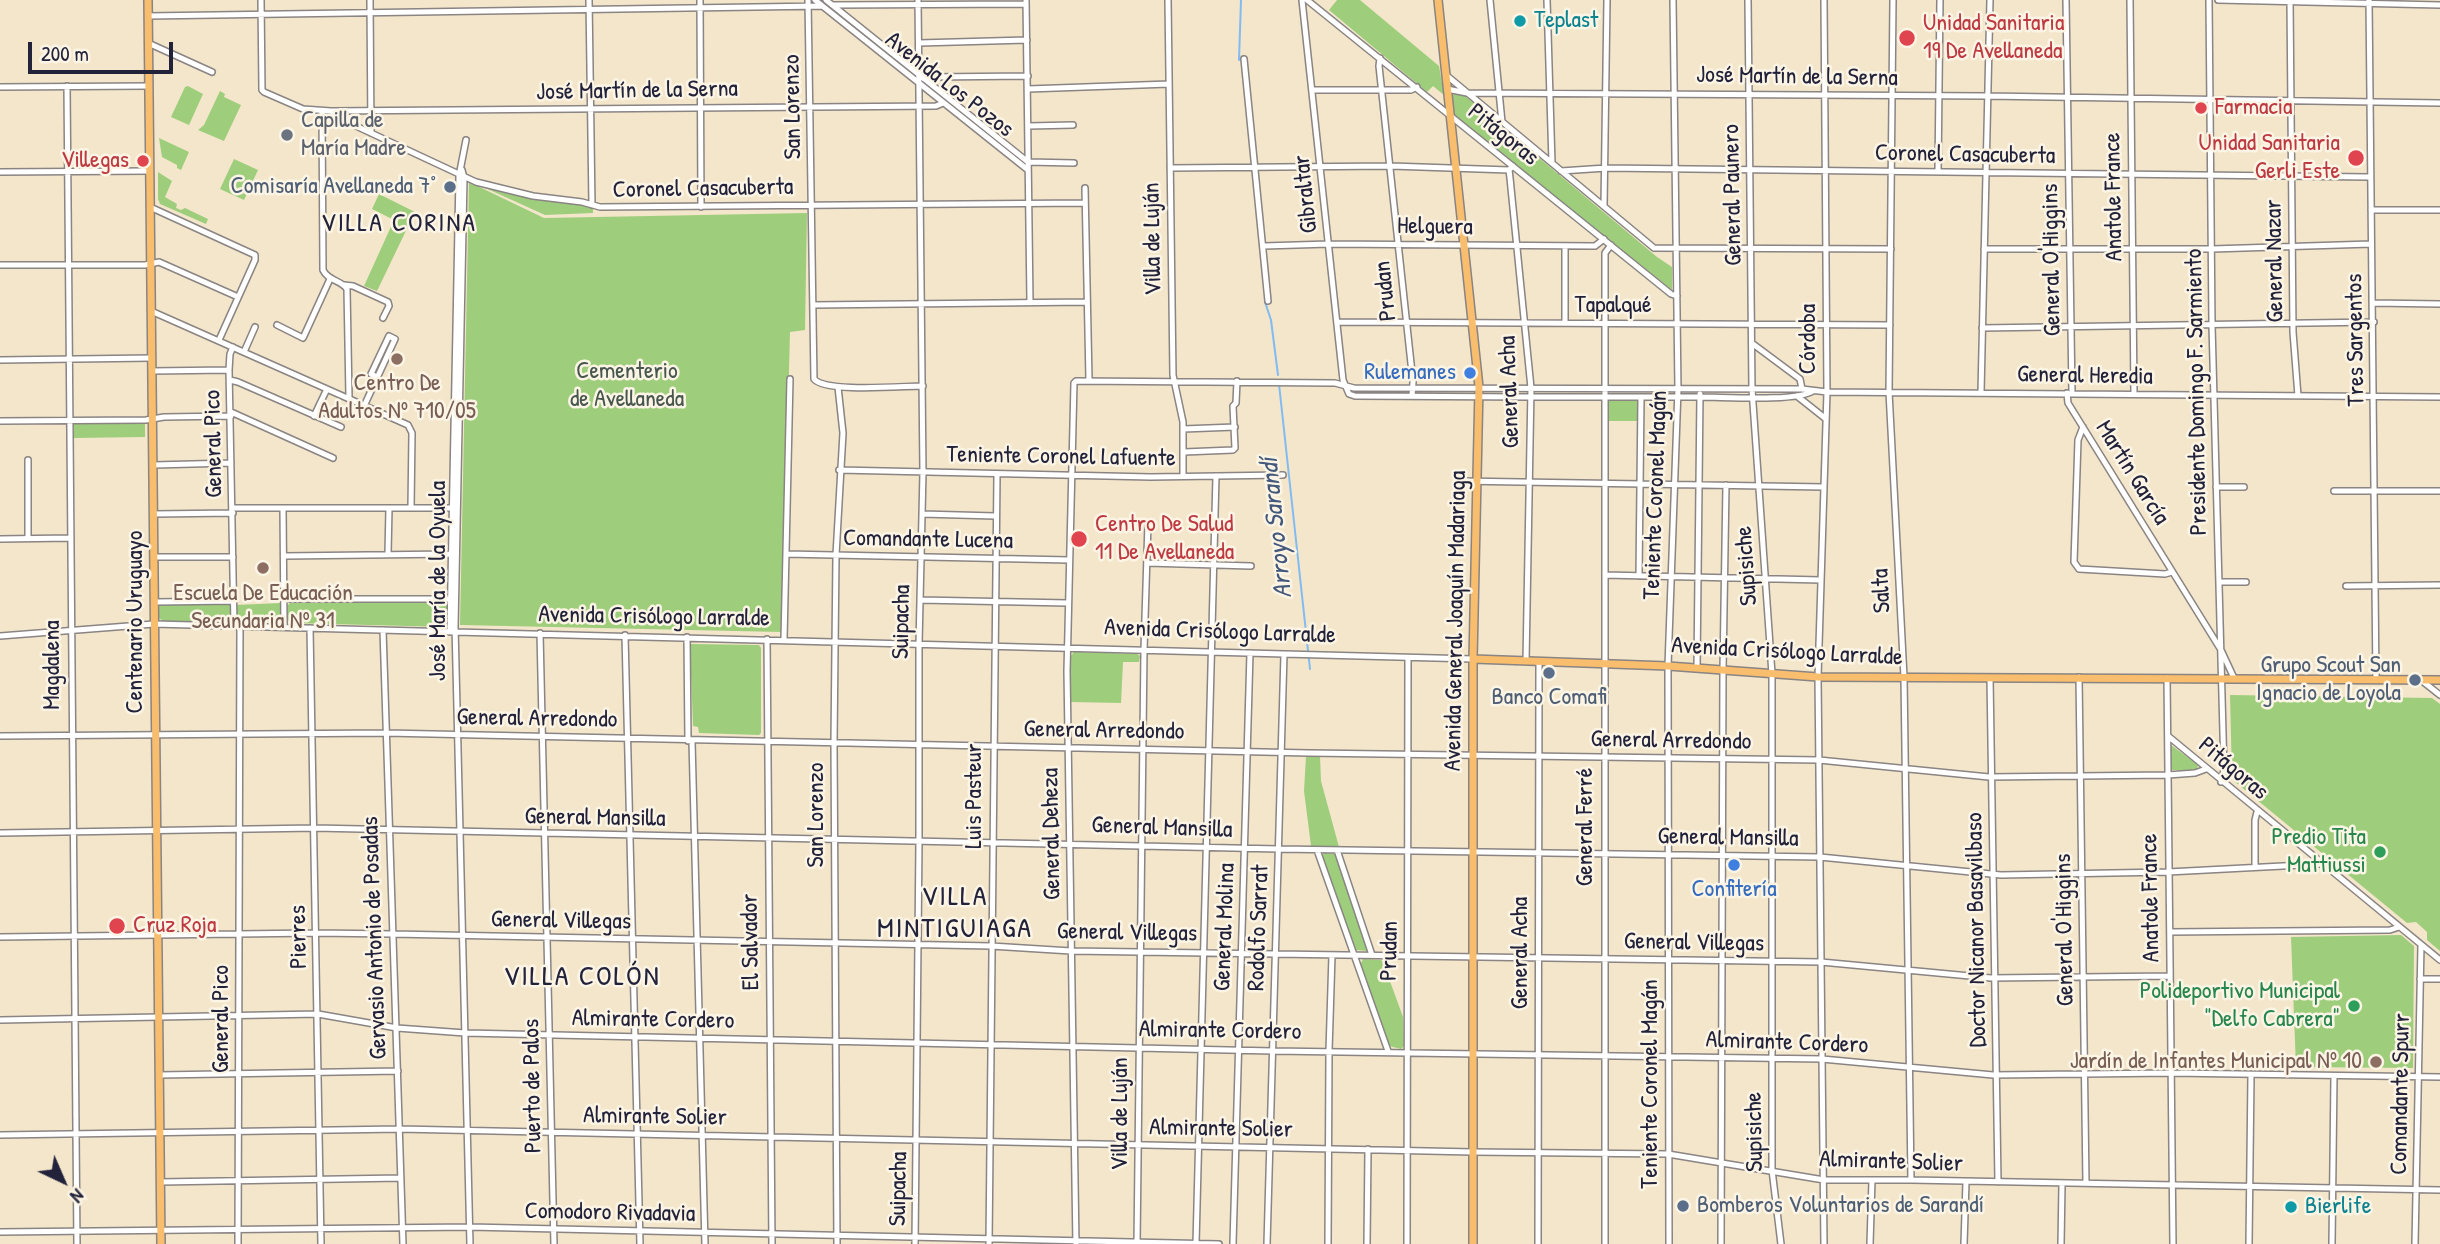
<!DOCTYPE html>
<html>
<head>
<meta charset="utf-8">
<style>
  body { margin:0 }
  #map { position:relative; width:2440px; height:1244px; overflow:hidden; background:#f3e6cb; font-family:"Patrick Hand",sans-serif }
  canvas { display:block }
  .north { position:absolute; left:28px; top:1146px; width:70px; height:70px; -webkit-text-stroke:5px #fcf5e5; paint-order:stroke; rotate:136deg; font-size:19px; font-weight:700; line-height:28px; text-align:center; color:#22223b }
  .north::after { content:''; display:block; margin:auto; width:24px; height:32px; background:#22223b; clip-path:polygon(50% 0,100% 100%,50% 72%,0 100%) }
  .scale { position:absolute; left:28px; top:42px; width:145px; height:32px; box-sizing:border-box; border:4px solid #22223b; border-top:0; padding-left:9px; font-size:21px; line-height:24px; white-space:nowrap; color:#22223b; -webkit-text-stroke:5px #fcf5e5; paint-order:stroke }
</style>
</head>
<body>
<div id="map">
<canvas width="2440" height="1244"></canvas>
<div class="north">N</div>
<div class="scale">200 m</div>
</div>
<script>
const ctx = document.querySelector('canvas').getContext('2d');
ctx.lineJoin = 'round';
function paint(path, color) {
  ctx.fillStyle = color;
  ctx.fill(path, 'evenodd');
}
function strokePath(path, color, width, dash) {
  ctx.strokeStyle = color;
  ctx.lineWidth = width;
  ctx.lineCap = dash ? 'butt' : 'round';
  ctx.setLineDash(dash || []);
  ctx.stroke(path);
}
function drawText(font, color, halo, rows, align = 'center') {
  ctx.font = font + ' "Patrick Hand",sans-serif';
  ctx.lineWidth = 5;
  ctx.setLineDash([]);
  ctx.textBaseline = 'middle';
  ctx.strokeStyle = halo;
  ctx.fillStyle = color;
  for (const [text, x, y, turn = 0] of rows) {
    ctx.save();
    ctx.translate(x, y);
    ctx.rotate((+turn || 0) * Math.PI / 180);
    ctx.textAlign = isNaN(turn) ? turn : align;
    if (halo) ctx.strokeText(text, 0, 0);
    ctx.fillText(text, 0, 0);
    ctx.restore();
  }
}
paint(new Path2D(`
  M1337 0H1360L1439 66 1444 95 1433 86 1427 92 1329 10Z
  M188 86 203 94 189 125 171 117 185 87Z
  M220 91 225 94 224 97 241 105 224 141 198 130 204 125Z
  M1455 92 1463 94 1657 257 1672 267V290L1454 116 1451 98Z
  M159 138 189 152 181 170 177 168V165L162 157Z
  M234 159 258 170 244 200 220 189Z
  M158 172 172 181 165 197 177 204 176 208 181 210 185 208 208 219 206 224 160 204 158 199Z
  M469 182 544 218 807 213 805 330 790 332 782 632 460 625Z
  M481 186 537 200 579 204 593 208V213L545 215Z
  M379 194 415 212 377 291 364 286 394 220 372 209Z
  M1608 401H1638V421H1608Z
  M145 422V437L74 438V424Z
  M291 602H447L448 625 446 627 291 623 287 620V606Z
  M281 603 280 622H240L237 620 236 605Z
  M162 604 231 605V619L227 622 163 621 159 618V606Z
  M691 644 759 645 761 648V733L759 735 699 733 698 727 693 726 690 645Z
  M1074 652 1137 654 1140 656 1139 662H1123L1121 703 1071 702 1070 657Z
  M2230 695 2432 698 2440 704V951L2427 940V932L2416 922 2407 923 2234 781 2232 777Z
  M2171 745 2198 765 2197 770H2171Z
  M1306 756H1320L1321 781 1339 847 1311 846 1304 791Z
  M1324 853 1335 854 1367 951 1356 950 1321 857Z
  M2401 935 2414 946 2413 1068 2296 1067 2291 937Z
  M1363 959 1381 960 1383 962 1403 1017 1404 1046 1401 1049 1389 1046 1360 965Z`), '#9ece7c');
strokePath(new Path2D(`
  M1239 60 1241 0
  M1265 302 1271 320 1278 375
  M1279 384 1310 669`), '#81bbf2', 2);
const minor = new Path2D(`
  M261 0 262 90 264 92 303 109 331 111 341 119 476 182 533 196 582 202 600 207 1085 203
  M370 0 371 133
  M589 0 592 205
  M700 0 701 207
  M808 0 814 379C826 393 902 386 923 386
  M815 0 1028 170
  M826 0 1028 162 1074 163
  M1026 0 1030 302
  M1168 0 1173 375 1183 422V476
  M1302 0 1343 380 1349 394 1355 396C1471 397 1586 397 1702 397 1725 397 1796 402 1813 391
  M1307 0 1671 294 1677 296
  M1490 0 1502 122
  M1547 0 1552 163
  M1748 0 1752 389 1772 674V1170L1781 1244
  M1824 0 1827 392 1818 677 1824 1244
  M1893 0 1889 392 1904 677 1911 1180
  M2066 0 2072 393
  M2130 0 2134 393
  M2209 0 2212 325 2224 770 2221 782
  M2218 0 2440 5
  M2290 0 2293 332 2298 396
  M2369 0 2376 680
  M832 5 1026 4
  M148 16 822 6
  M148 43 212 72
  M919 43 1027 40
  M1380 58 1379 66 1413 382 1412 396
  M1244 59 1268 301
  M1446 75 1654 248 1891 249
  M924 79 932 77 1028 76
  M67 86 77 1244
  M0 87 149 86
  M1028 89 1169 84
  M1447 89 1467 93 1987 96 2440 103
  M1312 90H1411L1417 87
  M322 111 323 270C328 281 341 280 347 289L349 397
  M331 111 936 106 943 103
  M1029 126 1073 125
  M1513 166 1509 170 1510 178 1531 388 1526 661
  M1170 168 1391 166 1509 170
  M462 170 464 178 455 626 470 1244
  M1561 171 1606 168 2369 177
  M0 172 150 171
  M1938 172 1940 0
  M1085 188 1089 380
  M1604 206 1607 0
  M150 207 255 255V260L219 340
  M2371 210H2440
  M1264 246 1329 244 1595 246 1604 239
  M1984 249H2212L2371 244
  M0 265H145L159 262 238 297
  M344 285 353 286 388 302 389 306 383 318
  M2373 303 2440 304
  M813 305 1087 302
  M151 311 408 425 412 433 411 508
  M1337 322 1890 325
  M1565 323V246
  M277 325 303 338 330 279
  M1982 328 2374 322
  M1753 344 1800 379 1802 389
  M233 347 230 354 229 370 234 626
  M244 352 255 327
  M0 360 152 358
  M152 371 229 370
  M230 380 238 382 341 427
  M1981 392 1990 0
  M2067 393 2068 403 2221 650 2234 678
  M1797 396 1826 419
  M365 404 395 339 389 336 371 374 377 377
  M231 412 333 458
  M314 416 327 389
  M0 421 146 420 164 417 231 416
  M2083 427 2078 440 2074 562 2079 569 2165 574 2172 572
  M1183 429 1235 427
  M1184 452 1233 450 1235 448 1233 406 1236 403 1237 381
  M154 465 231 463
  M839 470 1151 477 1283 475
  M1460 481 1824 487
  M2216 487H2244
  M2334 491H2440
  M233 508H454
  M283 508 284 627
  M154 514 233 513
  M922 514 995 516
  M28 538V460
  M0 539 71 538
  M388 554 389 508
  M786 554 1069 560
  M284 556 452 554
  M154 557H233
  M1147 563 1251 566
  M1605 575 1821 580
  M1639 576 1641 397
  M2219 582H2246
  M2346 586 2440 585
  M284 599H453
  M920 600 1068 603
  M155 602 234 601
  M310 628 321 1244
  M383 630 403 1244
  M450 631 459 176 466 140
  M540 633 554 1244
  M625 635 640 1244
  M0 636 154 624 1473 659
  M687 637 688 741
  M767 639 772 1244
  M784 639 790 379
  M1697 668 1700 394
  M2079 677 2086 1183
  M1990 678 1998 1182
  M2167 678 2173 1244
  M2421 680 2440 695
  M0 736 386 733 1309 753 1819 760 1989 777 2168 775 2195 773 2206 769
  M2168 736 2440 960
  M692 741 705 1244
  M0 833 315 828 1279 849 1820 857 2001 875 2168 872 2321 864
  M1317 850 1388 1051
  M1337 850 1372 955
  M2255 867V820L2257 812
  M2170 932 2390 930 2399 927
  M0 937 316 933 393 934 991 946 1071 951 1821 962 1991 978 2170 976
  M2420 979H2440
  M0 1020 318 1014 397 1028 465 1033 1273 1051 1822 1059 1993 1075 2172 1073 2440 1077
  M160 1075 398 1071
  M0 1135 400 1129 1473 1152 1668 1154 1824 1180H1911L2440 1190
  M160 1182 401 1178
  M0 1232 470 1227 1219 1244
  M238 1244 240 626
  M837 1244 834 743 836 555 843 433 838 387
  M915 1244 919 841V644L923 472 918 0
  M989 1244 997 475
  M1076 1244 1067 671 1074 383 1076 381 1335 383 1354 388 1802 389 1827 392 2440 397
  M1137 1244 1144 650 1148 523
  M1196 1244 1216 476
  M1233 1244 1250 653
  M1267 1244 1284 654
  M1328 1244 1329 1051 1332 955
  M1367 1244 1368 1149
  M1407 1244 1408 658
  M1538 1244 1539 662
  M1605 1244V253L1611 245
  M1669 1244 1668 666 1678 389 1673 0
  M1721 1244 1723 670 1726 485
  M1870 1244 1872 1180
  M1964 1244 1966 1182
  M2061 1244 2062 1184
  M2249 1244 2251 1075
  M2332 1244 2334 1076
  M2415 1244 2421 945`);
const major = new Path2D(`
  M148 0 161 1244
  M1438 0 1479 387 1473 659V1244
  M1473 659 1668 666 1818 677 2440 680`);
strokePath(minor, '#8a8483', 8);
strokePath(major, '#8a8483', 10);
strokePath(minor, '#fff', 5);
strokePath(major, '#f9be6d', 7);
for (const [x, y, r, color] of [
  [1520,21,7,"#0f9aa8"],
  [1907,38,9,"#e0444e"],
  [2201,108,7,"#e0444e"],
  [287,135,7,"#6b7280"],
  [2356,158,9,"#e0444e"],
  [143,161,7,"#e0444e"],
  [450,187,7,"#5c6f8a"],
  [397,359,7,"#8d6e63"],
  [1470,373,7,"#3f7fe0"],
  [1079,539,9,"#e0444e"],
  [263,568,7,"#8d6e63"],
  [1549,673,7,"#5c6f8a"],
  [2415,680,7,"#5c6f8a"],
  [2380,852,7,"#2e9e5b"],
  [1734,865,7,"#3f7fe0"],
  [117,926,9,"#e0444e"],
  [2354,1006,7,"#2e9e5b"],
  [2376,1062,7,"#8d6e63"],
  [1683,1206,7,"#5c6f8a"],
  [2291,1207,7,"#0f9aa8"]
]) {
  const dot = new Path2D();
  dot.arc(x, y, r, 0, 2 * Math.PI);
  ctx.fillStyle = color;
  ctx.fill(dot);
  strokePath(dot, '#fcf5e5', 2.5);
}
drawText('24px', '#0d838f', '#fcf5e5', [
  ["Teplast",1534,21],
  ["Bierlife",2305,1207]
], 'left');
drawText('24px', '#be3a42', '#fcf5e5', [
  ["Unidad Sanitaria",1923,24],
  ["19 De Avellaneda",1923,52],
  ["Farmacia",2215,108],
  ["Unidad Sanitaria",2340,144,"right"],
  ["Gerli Este",2340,172,"right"],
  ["Villegas",129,161,"right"],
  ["Centro De Salud",1095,525],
  ["11 De Avellaneda",1095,553],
  ["Cruz Roja",133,926]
], 'left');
drawText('24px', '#22223b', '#fcf5e5', [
  ["José Martín de la Serna",1797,77,1],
  ["Avenida Los Pozos",949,85,38],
  ["José Martín de la Serna",637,91,-1],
  ["San Lorenzo",793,107,-91],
  ["Pitágoras",1503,135,39],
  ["Coronel Casacuberta",1965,155,1],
  ["Coronel Casacuberta",703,189,-1],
  ["Gibraltar",1306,194,-96],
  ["General Paunero",1733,195,-91],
  ["Anatole France",2114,197,-91],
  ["Helguera",1435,227,1],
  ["Villa de Luján",1153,239,-91],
  ["General O'Higgins",2052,260,-91],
  ["General Nazar",2275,261,-91],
  ["Prudan",1386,291,-96],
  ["Tapalqué",1613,306],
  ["Córdoba",1809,339,-90],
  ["Tres Sargentos",2356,340,-91],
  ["General Heredia",2085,376,1],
  ["General Acha",1510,392,-92],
  ["Presidente Domingo F. Sarmiento",2197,392,-91],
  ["General Pico",214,444,-91],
  ["Teniente Coronel Lafuente",1061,457,1],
  ["Martín García",2132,473,58],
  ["Teniente Coronel Magán",1656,495,-88],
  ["Comandante Lucena",928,540,1],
  ["Supisiche",1747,566,-94],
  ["José María de la Oyuela",439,581,-90],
  ["Salta",1882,591,-93],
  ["Avenida Crisólogo Larralde",654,617,1],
  ["Avenida General Joaquín Madariaga",1456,621,-89],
  ["Centenario Uruguayo",136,622,-90],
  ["Suipacha",902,622,-89],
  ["Avenida Crisólogo Larralde",1220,632,2],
  ["Avenida Crisólogo Larralde",1787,652,3],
  ["Magdalena",53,665,-90],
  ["General Arredondo",537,719,1],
  ["General Arredondo",1104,731,1],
  ["General Arredondo",1671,741,1],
  ["Pitágoras",2233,769,40],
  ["Luis Pasteur",975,796,-90],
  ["San Lorenzo",817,815,-90],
  ["General Mansilla",595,818,1],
  ["General Ferré",1586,827,-90],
  ["General Mansilla",1162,828,2],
  ["General Deheza",1052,834,-91],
  ["General Mansilla",1728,838,1],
  ["Anatole France",2151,898,-91],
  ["General Villegas",561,921,1],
  ["General Molina",1225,927,-88],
  ["Rodolfo Sarrat",1259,928,-88],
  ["Doctor Nicanor Basavilbaso",1977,930,-91],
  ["General O'Higgins",2065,930,-91],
  ["General Villegas",1127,933,1],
  ["Pierres",299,937,-91],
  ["Gervasio Antonio de Posadas",375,938,-92],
  ["El Salvador",751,942,-91],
  ["General Villegas",1694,943,1],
  ["Prudan",1390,951,-89],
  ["General Acha",1521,953,-90],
  ["General Pico",222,1019,-90],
  ["Almirante Cordero",653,1020,1],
  ["Almirante Cordero",1220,1031,1],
  ["Almirante Cordero",1787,1043,2],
  ["Teniente Coronel Magán",1651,1084,-90],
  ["Puerto de Palos",533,1086,-91],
  ["Comandante Spurr",2401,1094,-89],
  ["Villa de Luján",1121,1114,-90],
  ["Almirante Solier",655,1117,1],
  ["Almirante Solier",1221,1129,1],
  ["Supisiche",1755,1132,-91],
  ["Almirante Solier",1891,1162,2],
  ["Suipacha",899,1189,-89],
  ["Comodoro Rivadavia",610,1213,1]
]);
drawText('24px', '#5b616d', '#fcf5e5', [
  ["Capilla de",301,121],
  ["María Madre",301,149]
], 'left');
drawText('24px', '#4e5e75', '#fcf5e5', [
  ["Comisaría Avellaneda 7°",436,187],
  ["Grupo Scout San",2401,666],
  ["Ignacio de Loyola",2401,694],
  ["Banco Comafi",1549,698,"center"],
  ["Bomberos Voluntarios de Sarandí",1697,1206,"left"]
], 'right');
drawText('24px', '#47564e', '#fcf5e5', [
  ["Cementerio",627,372],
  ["de Avellaneda",627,400]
]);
drawText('24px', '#366cbe', '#fcf5e5', [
  ["Rulemanes",1456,373],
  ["Confitería",1734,890,"center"]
], 'right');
drawText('24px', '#785e54', '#fcf5e5', [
  ["Centro De",397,384],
  ["Adultos Nº 710/05",397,412],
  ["Escuela De Educación",263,594],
  ["Secundaria Nº 31",263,622],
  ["Jardín de Infantes Municipal Nº 10",2362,1062,"right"]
]);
drawText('24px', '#27864d', '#fcf5e5', [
  ["Predio Tita",2366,838],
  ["Mattiussi",2366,866],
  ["Polideportivo Municipal",2340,992],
  ["\"Delfo Cabrera\"",2340,1020]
], 'right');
ctx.letterSpacing = '2px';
drawText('26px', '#22223b', '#fcf5e5', [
  ["VILLA CORINA",399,224]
]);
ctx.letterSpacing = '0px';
drawText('italic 26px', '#43587b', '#fcf5e5', [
  ["Arroyo Sarandí",1277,528,-96]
]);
ctx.letterSpacing = '2px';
drawText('28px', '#22223b', '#fcf5e5', [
  ["VILLA",955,898],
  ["MINTIGUIAGA",955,930],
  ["VILLA COLÓN",582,978]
]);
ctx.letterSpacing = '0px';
</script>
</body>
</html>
